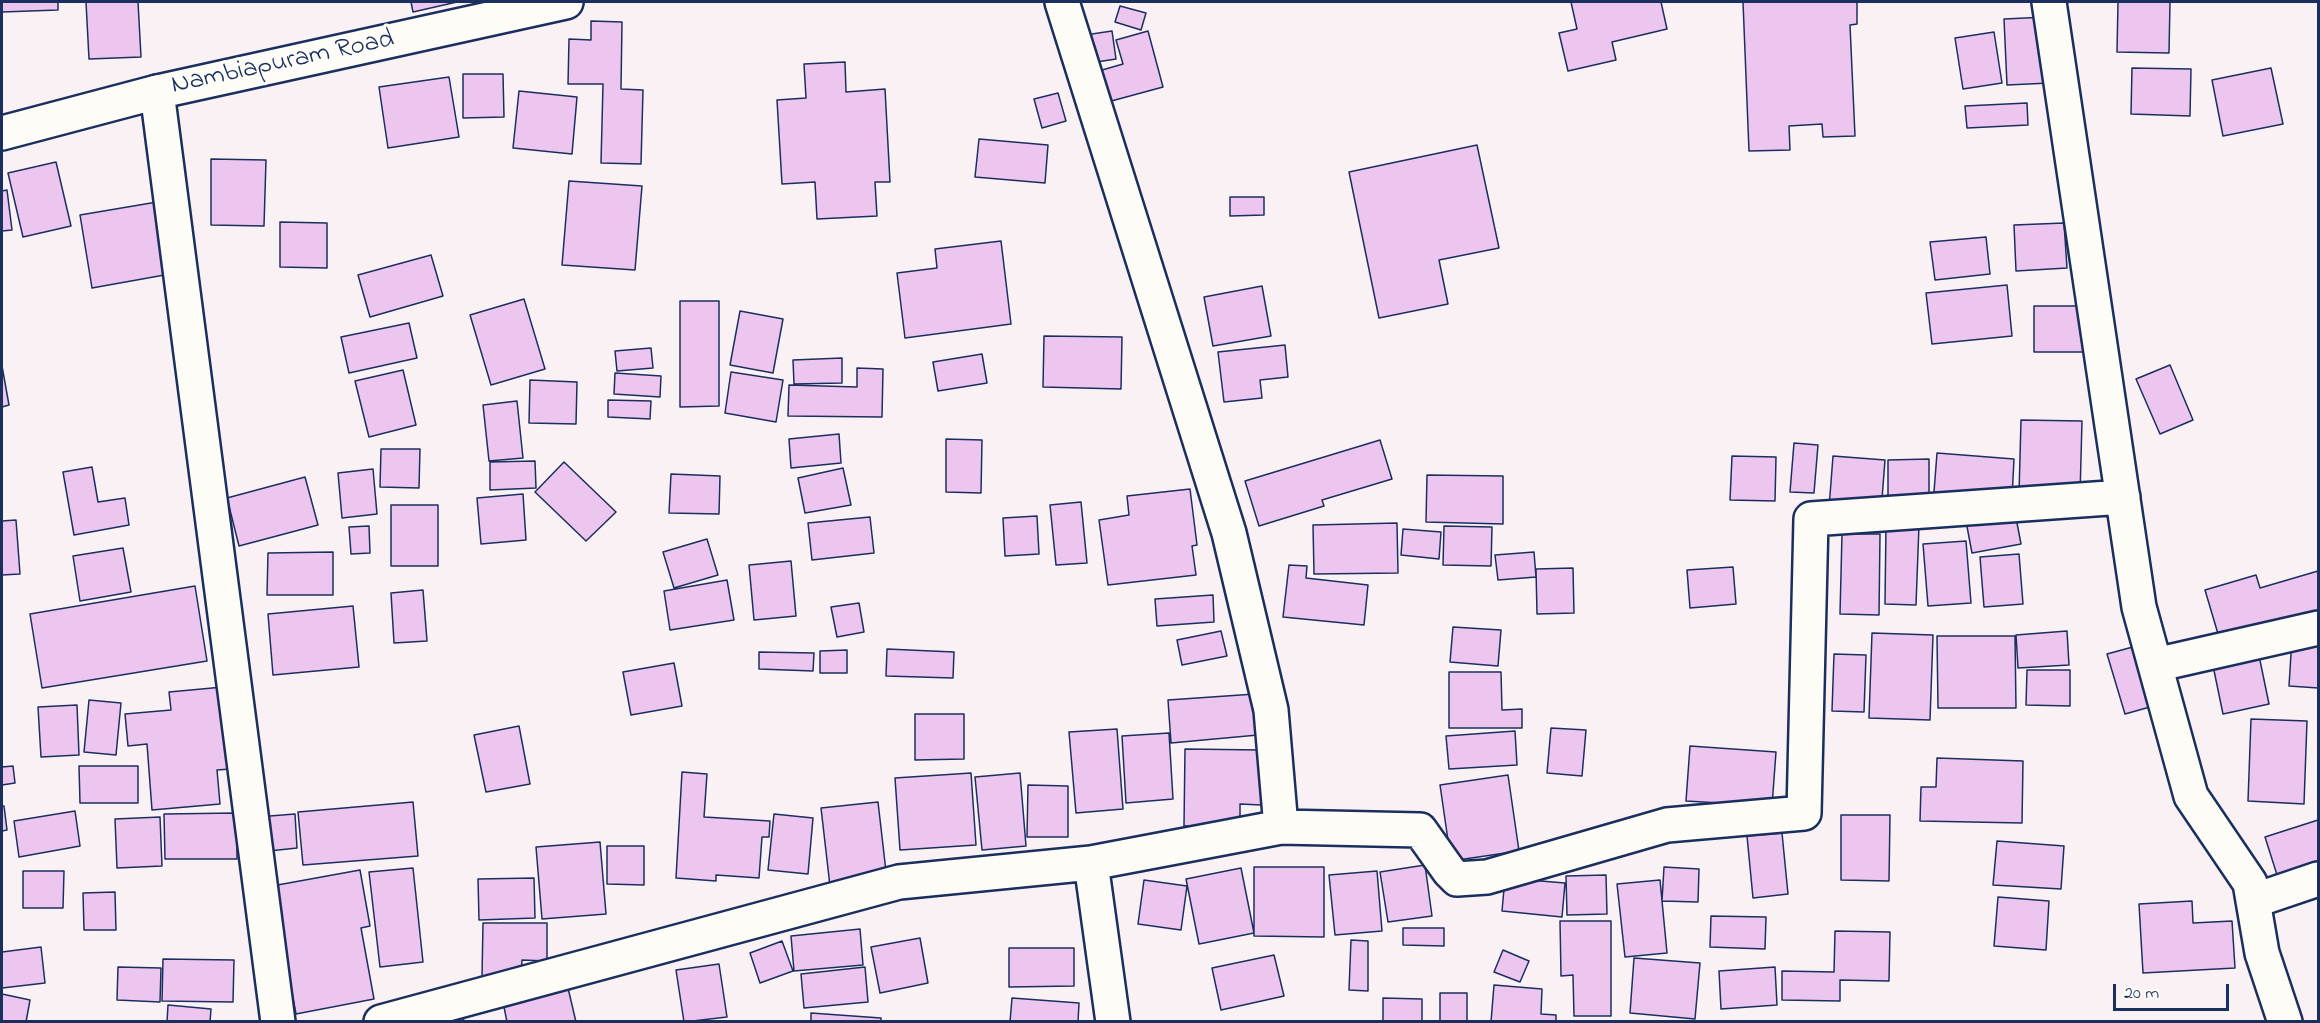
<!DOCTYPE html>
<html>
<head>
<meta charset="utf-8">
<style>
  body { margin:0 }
  #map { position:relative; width:2320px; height:1023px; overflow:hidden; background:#faf1f5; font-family:"Indie Flower",sans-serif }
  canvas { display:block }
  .frame { position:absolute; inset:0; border:3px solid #1b2f5e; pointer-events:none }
  .scale { position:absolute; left:2113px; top:984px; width:116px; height:27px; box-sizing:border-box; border:3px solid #1b2f5e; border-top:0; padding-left:8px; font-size:18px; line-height:21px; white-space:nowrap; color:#1b2f5e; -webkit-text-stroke:4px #fdfcf7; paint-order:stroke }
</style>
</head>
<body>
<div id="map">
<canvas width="2320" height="1023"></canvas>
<div class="frame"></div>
<div class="scale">20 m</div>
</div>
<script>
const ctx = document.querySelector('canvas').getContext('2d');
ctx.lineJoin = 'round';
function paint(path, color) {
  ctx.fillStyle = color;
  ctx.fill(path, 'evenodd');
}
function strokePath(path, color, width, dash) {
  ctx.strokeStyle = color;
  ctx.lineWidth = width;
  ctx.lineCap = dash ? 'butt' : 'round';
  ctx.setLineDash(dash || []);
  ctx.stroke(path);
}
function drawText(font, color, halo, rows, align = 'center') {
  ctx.font = font + ' "Indie Flower",sans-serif';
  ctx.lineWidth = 6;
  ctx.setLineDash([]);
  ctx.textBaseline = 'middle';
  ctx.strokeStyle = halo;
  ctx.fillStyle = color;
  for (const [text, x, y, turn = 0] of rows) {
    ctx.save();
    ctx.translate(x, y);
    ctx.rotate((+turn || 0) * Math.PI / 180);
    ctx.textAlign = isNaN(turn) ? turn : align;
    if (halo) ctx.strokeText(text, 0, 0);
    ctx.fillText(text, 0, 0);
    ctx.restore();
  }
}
const building = new Path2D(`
  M2 2H58V10L2 12Z
  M86 2H138L141 57 89 59Z
  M411 2H457L413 12Z
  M1571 2H1661L1667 29 1612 42 1616 60 1568 71 1559 33 1577 29Z
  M1743 2H1857V24L1850 25 1855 136 1823 137 1822 124 1789 126 1790 150 1749 151Z
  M2118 2H2170L2169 53 2117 52Z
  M1120 6 1146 13 1141 30 1115 22Z
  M2046 17 2050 83 2007 85 2004 19Z
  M591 21 622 22 621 89 643 90 641 164 601 163 603 84H568L569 39 591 40Z
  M1112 31 1116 59 1090 63 1085 35Z
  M1148 31 1163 87 1104 103 1095 72 1123 64 1116 40Z
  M1994 32 2002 83 1963 89 1955 38Z
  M845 62 846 92 885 89 890 182H875L877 216 817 219 815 182 782 184 777 100 806 98 804 64Z
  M2132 68 2191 69 2190 116 2131 114Z
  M2271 68 2283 124 2223 136 2212 80Z
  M463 74H503L504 117 463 118Z
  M449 77 459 137 388 148 379 87Z
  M519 91 577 97 572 154 513 148Z
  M1058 93 1066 121 1042 128 1034 99Z
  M2027 103 2028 125 1967 128 1965 106Z
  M979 139 1048 145 1045 183 975 177Z
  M1477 145 1499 248 1439 260 1448 304 1379 318 1349 172Z
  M211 159 266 160 264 226 211 225Z
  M56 162 71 226 23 237 8 173Z
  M569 181 642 186 635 270 562 265Z
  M7 190 12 230 2 231V191Z
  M1230 197H1264V215L1230 216Z
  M157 202 170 274 92 288 80 215Z
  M280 222 327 223V268L280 267Z
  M2064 223 2067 268 2016 271 2014 225Z
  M1986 237 1990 274 1935 280 1930 242Z
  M1001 241 1011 324 905 338 897 273 937 268 935 249Z
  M431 255 443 296 370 317 358 275Z
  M2007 285 2012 336 1932 344 1926 293Z
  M1262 286 1271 336 1213 346 1204 297Z
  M524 299 545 369 491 385 470 315Z
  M680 301H719V406L680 407Z
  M2034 306H2092V352H2034Z
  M740 311 783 319 773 373 730 365Z
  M409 323 417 358 349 373 341 337Z
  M1044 336 1122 337 1121 389 1043 387Z
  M1285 345 1288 377 1260 380 1262 398 1224 402 1218 352Z
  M651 348 653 368 617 371 615 351Z
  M982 354 987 383 938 391 933 362Z
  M842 358V383L794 384 793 360Z
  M2170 365 2193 420 2160 434 2136 379Z
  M2 366 9 405 2 407Z
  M857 368 883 369 882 417 788 416 789 385 857 387Z
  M403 370 416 425 369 437 355 381Z
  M731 372 783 380 776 422 725 413Z
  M615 373 661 376 660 397 614 394Z
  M530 380 577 382 576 424 529 423Z
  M608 400 651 401 650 419 608 417Z
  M517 401 523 458 489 461 483 405Z
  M2021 420 2082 421 2080 495 2019 494Z
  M839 434 841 463 791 468 789 439Z
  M946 439 982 440 981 493 946 492Z
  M1380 440 1392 479 1322 500 1324 506 1259 526 1245 481Z
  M1794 443 1818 445 1814 493 1790 492Z
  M381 449H420L419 488 380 487Z
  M1937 453 2014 459 2012 498 1934 492Z
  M1732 456 1776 457 1775 501 1730 500Z
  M1833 456 1885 460 1881 512 1829 508Z
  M1929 459V507L1888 508V460Z
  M535 461 536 488 490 490V462Z
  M564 462 616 512 586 541 535 492Z
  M92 467 98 502 125 498 129 525 74 535 63 472Z
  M843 468 851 505 805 513 798 478Z
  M373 469 377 514 342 518 338 473Z
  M671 474 720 476 719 514 669 513Z
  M1427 475 1503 476V524L1426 522Z
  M305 477 318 525 239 546 227 498Z
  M1190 489 1197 545 1192 546 1196 575 1108 585 1099 520 1129 515 1127 496Z
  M523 494 526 540 481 544 477 498Z
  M1081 502 1087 563 1056 565 1050 505Z
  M391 505H438V566H391Z
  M2014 507 2021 544 1972 553 1965 516Z
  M1037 516 1039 554 1005 556 1003 518Z
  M870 517 874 553 812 560 808 523Z
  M16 520 20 574 2 575V521Z
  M1397 523 1398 573 1314 574 1313 525Z
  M1886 524 1919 525 1916 605 1885 604Z
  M369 526 370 553 351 554 349 527Z
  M1444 526 1492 527 1491 566 1443 565Z
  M1403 529 1441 532 1439 559 1401 555Z
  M1842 534H1880L1879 615 1840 614Z
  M707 539 718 575 674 588 663 552Z
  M1966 541 1971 603 1928 606 1923 544Z
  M123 548 131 592 80 601 73 556Z
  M333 552V595H267L268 553Z
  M1534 552 1536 577 1498 580 1495 555Z
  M2019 554 2023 604 1984 607 1980 557Z
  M791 561 796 616 754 620 749 565Z
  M1289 565 1307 566 1306 578 1368 585 1364 625 1283 617Z
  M1733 567 1736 604 1690 608 1687 570Z
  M1573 568 1574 613 1537 614 1536 569Z
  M2318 571V616L2221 644 2205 590 2256 575 2260 588Z
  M727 580 734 620 670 630 664 591Z
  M195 586 207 661 42 688 30 614Z
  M423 590 427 641 394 643 391 593Z
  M1213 595 1214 622 1157 626 1155 599Z
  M859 603 864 632 837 637 831 607Z
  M353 606 359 667 273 675 268 614Z
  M1453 627 1501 630 1498 666 1450 662Z
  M1221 631 1227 656 1182 665 1177 640Z
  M2067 631 2069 665 2018 668 2016 635Z
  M1872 633 1933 635 1930 720 1869 718Z
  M1937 636H2015L2016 708H1938Z
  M2292 638 2318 640V688L2289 686Z
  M2140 645 2157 705 2125 714 2107 654Z
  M2257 646 2269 704 2223 714 2211 656Z
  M887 649 954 652 953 678 886 676Z
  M847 650V673H820V651Z
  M759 652 814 653 813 671 759 669Z
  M1834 654 1866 655 1864 712 1832 711Z
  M674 663 682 706 631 715 623 672Z
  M2027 670H2070V706L2026 705Z
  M1449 672H1501L1502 710 1522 709V728H1449Z
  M223 687 230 769 217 770 220 804 152 810 147 744 128 746 125 714 171 710 169 692Z
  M1255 694 1258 735 1171 743 1168 700Z
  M89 700 121 703 116 755 84 752Z
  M77 705 79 755 41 757 38 707Z
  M915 714H964V759L915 760Z
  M2251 719 2307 721 2304 804 2248 801Z
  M519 726 530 784 486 792 474 735Z
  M1551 728 1586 730 1582 776 1547 773Z
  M1117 729 1123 809 1076 813 1069 732Z
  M1515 731 1517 765 1449 769 1446 736Z
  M1169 733 1173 799 1126 803 1122 736Z
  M1690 746 1776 752 1772 806 1686 801Z
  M1185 749 1261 750V805L1240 804V826H1184Z
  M1937 758 2023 761 2022 823 1920 821 1921 787H1936Z
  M13 766 15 783 2 785V767Z
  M79 766H138V803H80Z
  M682 772 707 774 704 817 770 821 769 837H762L759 878 716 875V881L676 878Z
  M971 773 976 845 900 850 895 778Z
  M1020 773 1026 846 982 850 975 777Z
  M1508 775 1519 851 1451 861 1440 785Z
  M1028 785 1068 786V837H1027Z
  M413 802 418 856 303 865 298 812Z
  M878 802 887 880 830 886 821 808Z
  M2 806H4L7 830 2 831Z
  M75 811 80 846 19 857 14 821Z
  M237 813V859H165L164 814Z
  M295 814 297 848 260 852 257 817Z
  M774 814 813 818 808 874 768 870Z
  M1841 815H1890L1889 881 1841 880Z
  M160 817 162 866 117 868 115 819Z
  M2318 820V865L2278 878 2265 837Z
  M1782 833 1788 894 1753 898 1747 836Z
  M1997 841 2064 846 2061 889 1993 885Z
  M600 842 606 914 542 919 536 847Z
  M607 846H644V885L607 884Z
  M1425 865 1432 916 1388 922 1380 872Z
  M1254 867H1324V937L1254 936Z
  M1664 867 1699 869 1698 902 1662 901Z
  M413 868 423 962 380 967 369 872Z
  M1241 868 1254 933 1199 944 1186 879Z
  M360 870 370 926 361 928 374 999 296 1014 272 886Z
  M23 871H64L63 908H23Z
  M1377 871 1382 931 1335 935 1329 875Z
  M1606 875 1607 914 1567 915 1566 876Z
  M534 878 535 918 479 920 478 879Z
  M1505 878 1565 883 1562 917 1502 911Z
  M1144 880 1187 886 1181 930 1138 924Z
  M1660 880 1667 953 1625 957 1617 884Z
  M115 892 116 930H84L83 893Z
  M1998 897 2049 901 2046 950 1994 946Z
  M2192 901 2193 923 2232 921 2235 968 2143 973 2139 904Z
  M1711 916 1766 917 1765 949 1710 947Z
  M1560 921H1611V1016H1574L1573 975 1561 976Z
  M483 923H547V961L522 960 521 977H482Z
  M1403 928H1444V946L1403 945Z
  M860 929 863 965 794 971 791 936Z
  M1835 931 1890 932 1889 981 1840 980V1001L1782 1000V971L1834 972Z
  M920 938 928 983 880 993 871 947Z
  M1351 940 1368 941V991L1349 990Z
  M782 941 793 971 760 983 750 953Z
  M41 947 45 983 2 988V952Z
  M1009 948H1074V986L1009 987Z
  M1503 950 1529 961 1520 982 1494 972Z
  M1274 955 1284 996 1221 1010 1212 968Z
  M1634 958 1700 963 1695 1019 1630 1013Z
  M163 959 234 960 233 1002 162 1001Z
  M719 964 727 1017 684 1022 676 970Z
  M118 967 161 968 160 1002 117 1000Z
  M865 967 868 1002 804 1008 801 974Z
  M1775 967 1777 1005 1721 1009 1719 971Z
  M1494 985 1542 989 1541 1014 1556 1015V1022H1491Z
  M568 988 576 1022H507L503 1002Z
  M1440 993H1467V1022H1440Z
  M2 994 30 1000 26 1022H2Z
  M1012 998 1079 1003 1078 1022H1010Z
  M1383 998 1422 999V1022H1383Z
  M168 1005 211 1009 210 1022H167Z
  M811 1013 881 1018V1022H811Z
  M463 1017 464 1022H416Z`);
paint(building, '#ecc6ef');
strokePath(building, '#1b2f5e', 1.5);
const minor = new Path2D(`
  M1062 2 1229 533 1271 710 1281 827
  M2049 2 2139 607 2191 796 2250 883 2262 953 2285 1022
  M157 92 278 1022
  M2155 665 2318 628
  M1091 863 1281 827 1420 830 1449 871 1457 879 1487 877 1667 825 1804 813 1811 519 2123 497
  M2253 901 2318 879
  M381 1022 899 882 1091 863 1113 1022`);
const tertiary = new Path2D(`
  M2 133 157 92 566 2`);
strokePath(minor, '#1b2f5e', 38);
strokePath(tertiary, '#1b2f5e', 38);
strokePath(minor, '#fdfcf7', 33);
strokePath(tertiary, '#fdfcf7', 33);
drawText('27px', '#1b2f5e', '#fdfcf7', [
  ["Nambiapuram Road",283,64,-12]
]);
</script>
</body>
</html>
